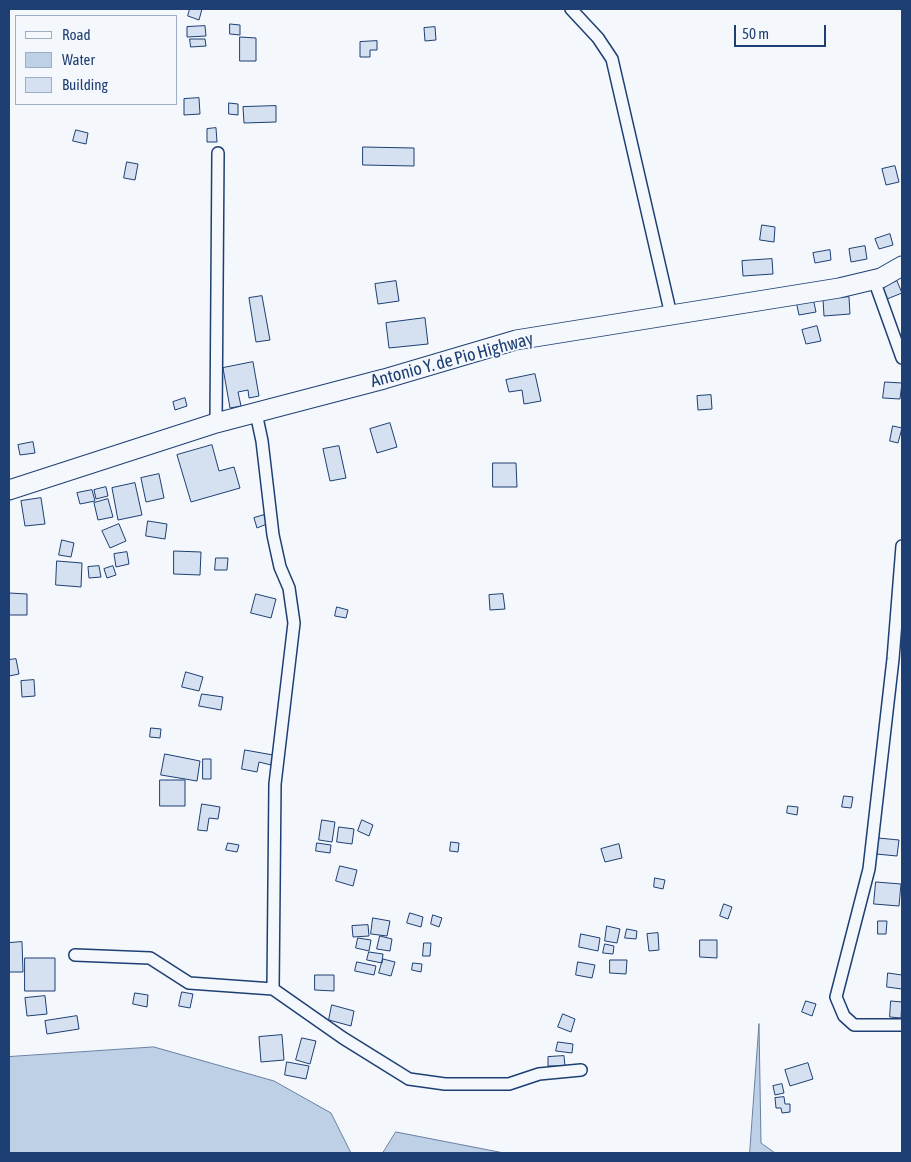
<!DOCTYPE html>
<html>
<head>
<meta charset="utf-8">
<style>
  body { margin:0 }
  #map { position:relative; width:911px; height:1162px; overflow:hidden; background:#f4f7fb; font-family:"Asap Condensed",sans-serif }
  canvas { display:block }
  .frame { position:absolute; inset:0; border:10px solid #1d3f73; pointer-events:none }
  .legend { position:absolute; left:15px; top:15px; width:162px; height:90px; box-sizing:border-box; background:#f4f7fb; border:1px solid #9eadc5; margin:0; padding:6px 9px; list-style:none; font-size:15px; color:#1d3f73 }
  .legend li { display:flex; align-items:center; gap:10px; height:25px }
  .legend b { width:25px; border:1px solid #9eadc5 }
  .scale { position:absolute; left:734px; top:25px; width:92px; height:22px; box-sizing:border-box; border:2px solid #1d3f73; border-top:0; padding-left:6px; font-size:15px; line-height:18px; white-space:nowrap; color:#1d3f73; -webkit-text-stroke:4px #f4f7fb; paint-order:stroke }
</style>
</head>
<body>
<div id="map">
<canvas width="911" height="1162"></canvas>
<div class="frame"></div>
<ul class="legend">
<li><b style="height:6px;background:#f4f7fb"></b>Road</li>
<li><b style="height:14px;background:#bed0e5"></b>Water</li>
<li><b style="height:14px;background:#d5e0f0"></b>Building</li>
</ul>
<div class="scale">50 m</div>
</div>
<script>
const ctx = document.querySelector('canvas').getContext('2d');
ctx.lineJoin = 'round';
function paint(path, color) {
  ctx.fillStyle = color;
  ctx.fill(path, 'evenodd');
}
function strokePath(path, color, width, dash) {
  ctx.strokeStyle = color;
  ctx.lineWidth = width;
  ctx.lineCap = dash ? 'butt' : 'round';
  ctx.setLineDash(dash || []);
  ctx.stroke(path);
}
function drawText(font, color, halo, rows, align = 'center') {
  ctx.font = font + ' "Asap Condensed",sans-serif';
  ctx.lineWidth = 4;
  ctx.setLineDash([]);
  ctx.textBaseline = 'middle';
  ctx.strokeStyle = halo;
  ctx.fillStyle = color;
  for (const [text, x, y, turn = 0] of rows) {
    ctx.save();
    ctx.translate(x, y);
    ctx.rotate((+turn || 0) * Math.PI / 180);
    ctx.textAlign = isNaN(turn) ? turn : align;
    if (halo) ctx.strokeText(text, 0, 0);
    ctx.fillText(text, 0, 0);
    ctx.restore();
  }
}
const water = new Path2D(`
  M759 1024 761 1143 775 1153H750Z
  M154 1047 274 1081 331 1113 351 1153H9V1057Z
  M396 1132 504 1153H383Z`);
paint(water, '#bed0e5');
strokePath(water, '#687fa3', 1);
const building = new Path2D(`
  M190 9H202L199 20 188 16Z
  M230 24 240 25V35L230 34Z
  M205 26 206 36 187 37V27Z
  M435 27 436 40 425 41 424 28Z
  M240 37 256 38V61H240Z
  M190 39H205L206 46 191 47Z
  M377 41V50H370V57H360V42Z
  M199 98 200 114 184 115V99Z
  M229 103 238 104V115L229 114Z
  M276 106V122L244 123 243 107Z
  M216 128 217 142H207V129Z
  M76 130 88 133 86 144 73 141Z
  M363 147 414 148V166L363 165Z
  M127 162 138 164 135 180 124 178Z
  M895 166 899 182 886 185 882 169Z
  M762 225 775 227 774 242 760 240Z
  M890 234 893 245 879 249 875 239Z
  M865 246 867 259 851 262 849 249Z
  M830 250 831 260 815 263 813 253Z
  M772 259 773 274 743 276 742 261Z
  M396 281 399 301 378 304 375 284Z
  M897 281 902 293 882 301 877 289Z
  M262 296 270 340 256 342 249 298Z
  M849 297 850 314 824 316 823 299Z
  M813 298 816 312 799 315 796 301Z
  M425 318 428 344 389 348 386 323Z
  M817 326 821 341 806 344 802 330Z
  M253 362 259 396 249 398 248 390 238 392 241 406 230 408 223 368Z
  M535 374 541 401 524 404 522 390 509 392 506 380Z
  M885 382 902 383 900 399 883 398Z
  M711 395 712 409 698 410 697 396Z
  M185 398 187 406 175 410 173 402Z
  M390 423 397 447 377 453 370 429Z
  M893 426 902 428 898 443 890 441Z
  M33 442 35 453 20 455 18 445Z
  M212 445 219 471 234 467 240 488 191 502 177 455Z
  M339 446 346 478 330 481 323 449Z
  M493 463H516L517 487H493Z
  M159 474 164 498 146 502 141 478Z
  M135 483 142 515 118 520 112 488Z
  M106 487 108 496 96 499 94 490Z
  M92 490 95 501 80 504 77 493Z
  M41 498 45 524 25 526 21 501Z
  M108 499 113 517 98 520 94 503Z
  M264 515 267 524 257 528 254 518Z
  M148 521 167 524 165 539 146 536Z
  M119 524 126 541 110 548 102 531Z
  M62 540 74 543 71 557 59 555Z
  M174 551 201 552 200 575 174 574Z
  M127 552 129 564 116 567 114 554Z
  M216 558H228L227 570H215Z
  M57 561 82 563 81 587 56 585Z
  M99 566 101 577 89 578 88 567Z
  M113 566 116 575 107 578 104 569Z
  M9 593 27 594V615H9Z
  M256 594 276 599 271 618 251 613Z
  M503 594 505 609 490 610 489 595Z
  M337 607 348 610 346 618 335 616Z
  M16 659 19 674 9 676V660Z
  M186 672 203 677 199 691 182 687Z
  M34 680 35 696 22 697 21 681Z
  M202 694 223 697 221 710 199 706Z
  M151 728 161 729 160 738 150 737Z
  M245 750 273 755 271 765 259 762 257 772 242 769Z
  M165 754 200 761 197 781 161 775Z
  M203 759H211V779H203Z
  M160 780H185V806H160Z
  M844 796 853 797 851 808 842 807Z
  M202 804 220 807 218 819 209 818 207 831 198 830Z
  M788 806 798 807 797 815 787 813Z
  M322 820 335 822 332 842 319 840Z
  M362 820 373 825 369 836 358 831Z
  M339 827 354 829 352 844 337 842Z
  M878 838 899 840 897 856 876 854Z
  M451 842 459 843 458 852 450 851Z
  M228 843 239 845 237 852 226 850Z
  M317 843 331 845 330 853 316 851Z
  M619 844 622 858 605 862 601 849Z
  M340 866 357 870 353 886 336 881Z
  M655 878 665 880 663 889 654 887Z
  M876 882 901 884 899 906 874 904Z
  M724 904 732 907 728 919 720 916Z
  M410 913 423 917 421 927 407 923Z
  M433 915 442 918 439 927 431 924Z
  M373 918 390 921 387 936 371 934Z
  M878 921H887L886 934H878Z
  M368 925 369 936 353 937 352 926Z
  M607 926 620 929 617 943 605 941Z
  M627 929 637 931 636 939 625 938Z
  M658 933 659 950 649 951 647 934Z
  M581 934 600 938 598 951 579 947Z
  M380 936 392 939 390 951 377 949Z
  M358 938 371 940 369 951 356 948Z
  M700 940H717V958L700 957Z
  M22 942 23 972H9V943Z
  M424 943H431L430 956H423Z
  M605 944 614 946 613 954 603 953Z
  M369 952 383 954 382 963 367 960Z
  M25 958H55V991H25Z
  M383 959 395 962 391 976 379 973Z
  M610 960H627L626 974 610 973Z
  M357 962 376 966 374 975 355 971Z
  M578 962 595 965 592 978 576 975Z
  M413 963 422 964 421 972 412 970Z
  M888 973 902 975V989L887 987Z
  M315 975H334V991L315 990Z
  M182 992 193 994 190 1008 179 1006Z
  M135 993 148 995 147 1007 133 1004Z
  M45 996 47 1014 27 1016 25 998Z
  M806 1001 816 1004 812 1016 802 1012Z
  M891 1001 902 1002 901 1018 890 1017Z
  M332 1005 354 1011 351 1026 329 1020Z
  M563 1014 575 1019 571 1032 558 1027Z
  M77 1016 79 1029 47 1034 45 1021Z
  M282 1035 284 1060 261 1062 259 1037Z
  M302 1038 316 1041 310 1064 296 1060Z
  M558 1042 573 1044 572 1053 556 1051Z
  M564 1056 565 1066H548V1057Z
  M287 1062 309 1066 306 1079 285 1075Z
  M808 1063 813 1079 790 1086 785 1070Z
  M782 1084 784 1093 775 1095 773 1086Z
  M784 1097 785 1104H790V1112L782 1113 781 1108H776L775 1098Z`);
paint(building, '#d5e0f0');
strokePath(building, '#1d3f73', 1);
const minor = new Path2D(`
  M571 9 598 38 612 59 671 315
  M874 280 902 358
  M256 413 262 441 273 535 280 567 289 588 294 623 275 784 273 989
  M216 423 218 153
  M902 546 893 659 869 869 836 997 844 1016 854 1025H902
  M75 955 150 958 189 983 273 989 343 1038 409 1079 445 1084H509L539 1074 581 1070`);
const trunk = new Path2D(`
  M9 490 216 423 384 379 516 340 839 288 881 278 902 266`);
strokePath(minor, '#1d3f73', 14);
strokePath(trunk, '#1d3f73', 21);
strokePath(minor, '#f4f7fb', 11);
strokePath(trunk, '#f4f7fb', 19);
drawText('18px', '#1d3f73', '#f4f7fb', [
  ["Antonio Y. de Pio Highway",452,360,-15]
]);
</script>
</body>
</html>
